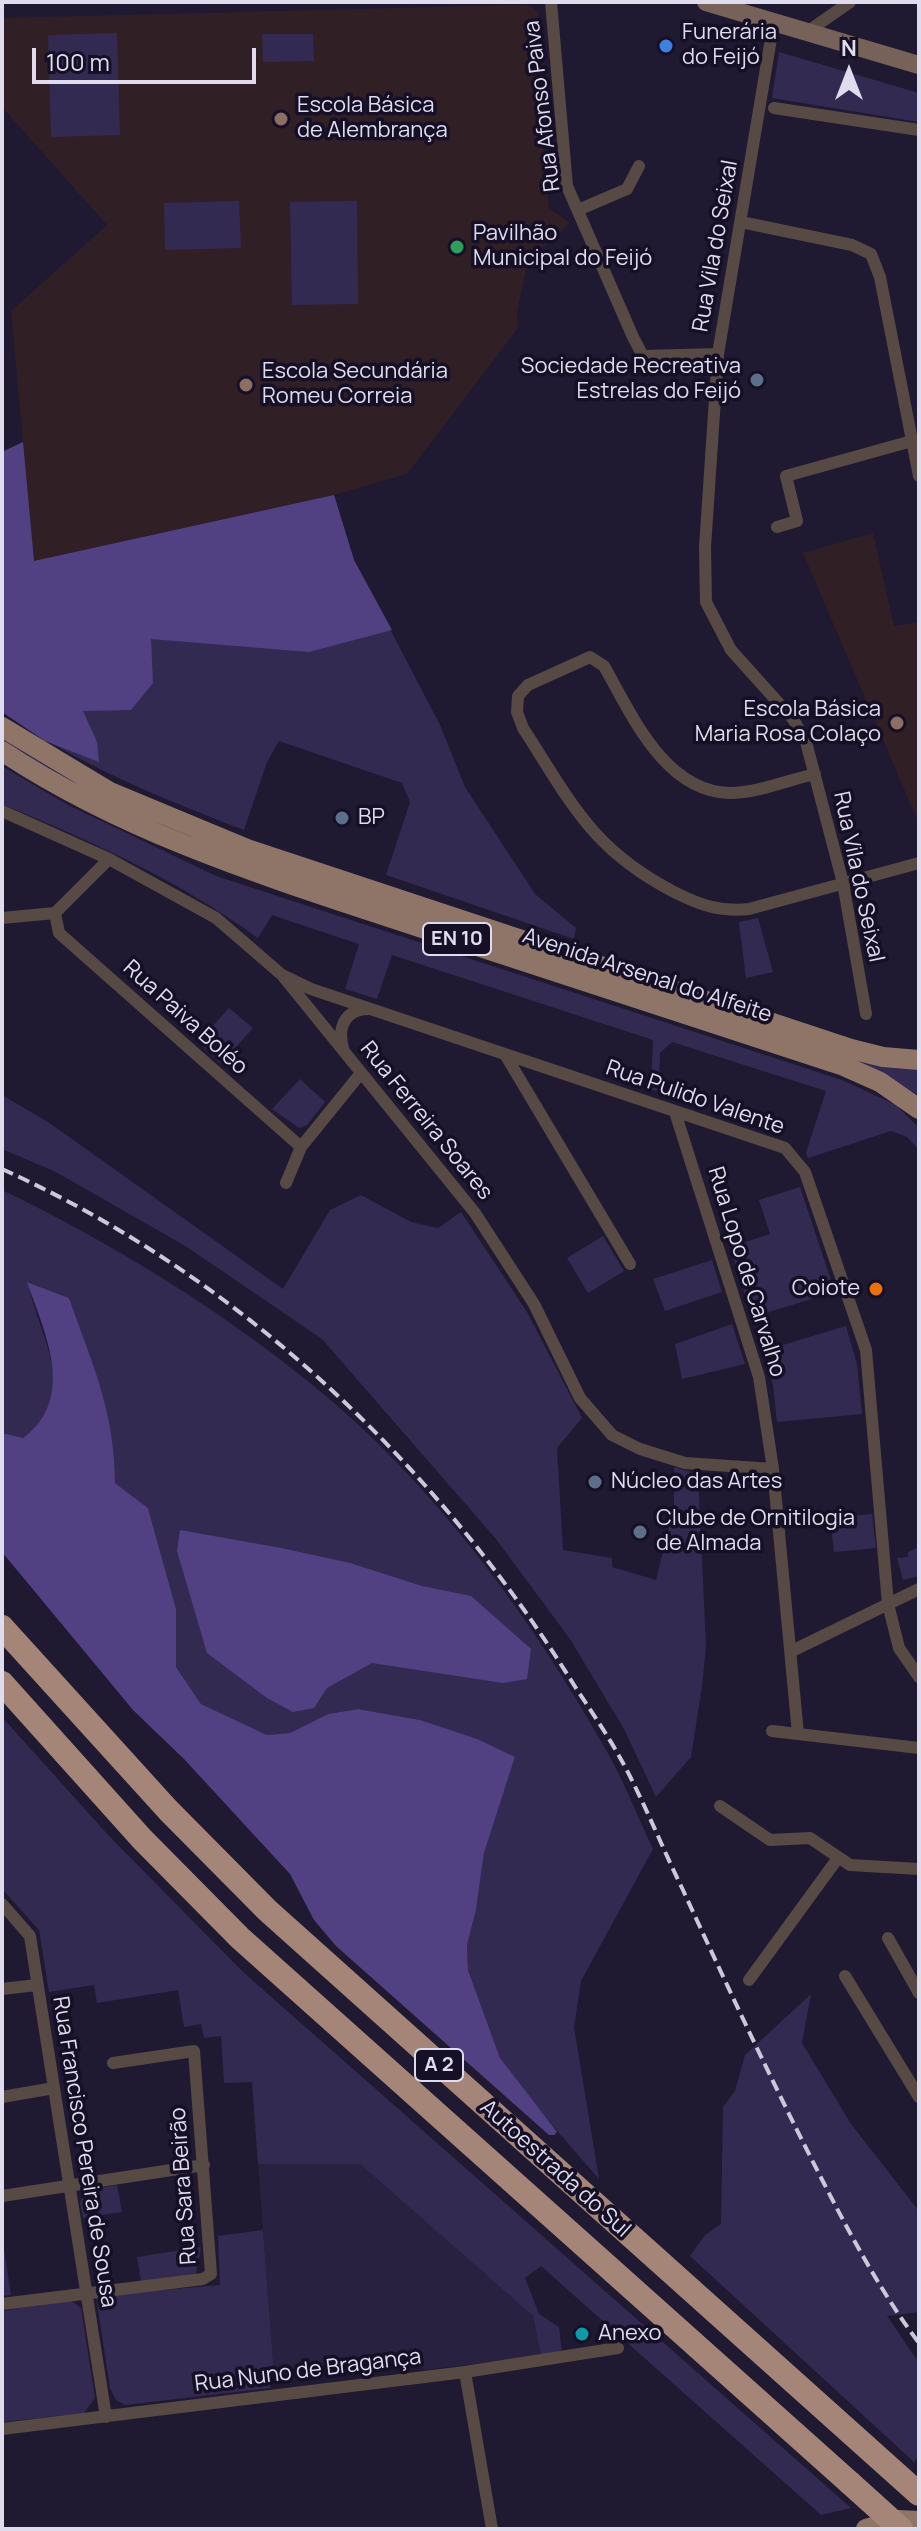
<!DOCTYPE html>
<html>
<head>
<meta charset="utf-8">
<style>
  body { margin:0 }
  #map { position:relative; width:921px; height:2531px; overflow:hidden; background:#1f1a31; font-family:Manrope,sans-serif }
  canvas { display:block }
  .frame { position:absolute; inset:0; border:4px solid #dedced; pointer-events:none }
  .north { position:absolute; left:809px; top:32px; width:80px; height:80px; -webkit-text-stroke:6px #161027; paint-order:stroke; rotate:0deg; font-size:22px; font-weight:700; line-height:32px; text-align:center; color:#dedced }
  .north::after { content:''; display:block; margin:auto; width:28px; height:36px; background:#dedced; clip-path:polygon(50% 0,100% 100%,50% 72%,0 100%) }
  .scale { position:absolute; left:32px; top:48px; width:224px; height:36px; box-sizing:border-box; border:4px solid #dedced; border-top:0; padding-left:10px; font-size:24px; line-height:28px; white-space:nowrap; color:#dedced; -webkit-text-stroke:6px #161027; paint-order:stroke }
</style>
</head>
<body>
<div id="map">
<canvas width="921" height="2531"></canvas>
<div class="frame"></div>
<div class="north">N</div>
<div class="scale">100 m</div>
</div>
<script>
const ctx = document.querySelector('canvas').getContext('2d');
ctx.lineJoin = 'round';
function paint(path, color) {
  ctx.fillStyle = color;
  ctx.fill(path, 'evenodd');
}
function strokePath(path, color, width, dash) {
  ctx.strokeStyle = color;
  ctx.lineWidth = width;
  ctx.lineCap = dash ? 'butt' : 'round';
  ctx.setLineDash(dash || []);
  ctx.stroke(path);
}
function drawText(font, color, halo, rows, align = 'center') {
  ctx.font = font + ' Manrope,sans-serif';
  ctx.lineWidth = 7;
  ctx.setLineDash([]);
  ctx.textBaseline = 'middle';
  ctx.strokeStyle = halo;
  ctx.fillStyle = color;
  for (const [text, x, y, turn = 0] of rows) {
    ctx.save();
    ctx.translate(x, y);
    ctx.rotate((+turn || 0) * Math.PI / 180);
    ctx.textAlign = isNaN(turn) ? turn : align;
    if (halo) ctx.strokeText(text, 0, 0);
    ctx.fillText(text, 0, 0);
    ctx.restore();
  }
}
paint(new Path2D(`
  M258 2164H360L533 2316 541 2356 424 2370 411 2358 274 2374Z`), '#28213f');
paint(new Path2D(`
  M518 5 531 6 538 13 549 132 542 140 549 208 570 223 528 260 517 313 518 328 407 474 334 495 34 561 11 311 107 225 2 107V18Z
  M873 533 894 626 919 622V824L803 553Z`), '#311f26');
paint(new Path2D(`
  M117 33 120 135 51 137 48 35Z
  M262 34H313L314 61 263 62Z
  M779 52 919 93V122L772 98Z
  M239 201 241 248 165 250 164 203Z
  M357 201 358 304 292 305 290 202Z
  M23 442 34 561 334 495 354 560 440 725 465 787 535 894 576 928 574 939 386 875 410 802 402 783 279 741 267 762 244 830C156 796 81 766 2 712V452Z
  M2 737 95 793 895 1068 919 1069V1091L916 1094 872 1068 241 858 94 796 2 742Z
  M2 766 68 805 216 876 842 1080 896 1105 919 1128V1150L907 1137 891 1131 808 1158 806 1153 826 1091 672 1042 660 1053 659 1091 651 1090 653 1040 392 955 377 999 345 989 359 944 272 915 258 938C180 881 91 841 2 804Z
  M758 918 773 972 746 978 739 922Z
  M229 1008 253 1028 221 1064 198 1042Z
  M300 1079 325 1102 307 1125 299 1128 272 1109Z
  M2 1095 48 1122 283 1289 330 1210 361 1195 411 1222 438 1228 461 1212 527 1312 582 1418 557 1448 563 1550 612 1558V1567L656 1580 674 1506V1467L698 1474 706 1646 702 1686 691 1757 656 1797 624 1729 570 1639 496 1539 322 1339 187 1247 56 1172 2 1149Z
  M800 1187 835 1292 752 1317 730 1247 770 1234 759 1200Z
  M2 1190C112 1243 221 1310 315 1387 434 1484 531 1617 606 1750 624 1781 637 1816 653 1849L581 1981 574 2027 599 2179 531 2101 500 2058 468 1970 467 1945 476 1910 484 1853 515 1757 420 1720 358 1709 328 1714 290 1733 267 1735 201 1704 176 1667V1609L148 1508 115 1483C115 1413 92 1363 69 1298L28 1282C38 1337 83 1394 23 1438L2 1433Z
  M603 1236 624 1271 588 1293 567 1258Z
  M712 1260 722 1292 665 1311 653 1279Z
  M732 1324 745 1364 682 1379 675 1344Z
  M846 1326 857 1364 862 1414 777 1422 773 1385 763 1351Z
  M872 1514 876 1548 834 1552 830 1518Z
  M919 1547V1576L903 1580 897 1558 908 1557V1552Z
  M2 1717 109 1836 243 1972 851 2508 821 2515 541 2266 525 2278 539 2314 559 2327 562 2353 541 2356 533 2316 360 2164H258L252 2082 224 2083 221 2036 204 2038 201 2024 184 2027 178 1990 97 2003 94 1985 49 1992 39 1930 2 1889Z
  M811 1994 802 2043 851 2124 919 2211V2312L887 2316 919 2363V2455L914 2462 690 2256 705 2235 721 2224 723 2107 735 2091 745 2055Z
  M117 2185 122 2212 83 2218 80 2202 86 2190Z
  M263 2230 274 2374 270 2388 125 2405 116 2400 110 2388 96 2296 220 2285 218 2236Z
  M201 2247 195 2278 141 2281 137 2257Z
  M4 2249 11 2295 2 2296V2250Z
  M71 2300 81 2308 95 2398 84 2413 2 2422V2311Z`), '#332a52');
paint(new Path2D(`
  M23 442 34 561 334 495 354 560 392 630 309 652 151 639 153 683 131 710 83 711 97 742 99 762 45 741 2 712V452Z
  M27 1282 69 1298C92 1363 115 1412 115 1483L148 1508 176 1609V1667L201 1704 267 1735 290 1733 328 1714 358 1709 420 1720 477 1739 515 1757 484 1853 476 1910 467 1945 468 1970 500 2058 557 2132 554 2135H549L336 1946 314 1920 290 1874 184 1759 133 1710 2 1552V1433L23 1438C77 1398 45 1334 27 1282Z
  M180 1530 281 1548 350 1563 422 1586 471 1596 531 1649 527 1679 503 1683 372 1663 327 1688 314 1708 293 1712 267 1698 207 1653 177 1551Z`), '#514183');
strokePath(new Path2D(`
  M551 2 567 186 633 337 643 356 718 354
  M774 21 718 354 705 547 706 602 731 650 793 719 806 742 843 883 866 1014
  M807 32 850 2
  M774 108 919 130
  M578 210 627 189 639 166
  M741 222 852 245 871 254 880 277 919 476
  M777 527 797 521 786 476 912 441
  M815 774C788 780 757 793 730 793 664 792 631 713 604 666L590 657 528 685 518 696 517 712 523 728C571 802 591 849 674 892 700 905 719 912 749 909L919 863
  M2 811 109 859 216 918 282 975 475 1213 534 1304 580 1398 612 1435 640 1449 685 1463 773 1469
  M55 913 59 933 301 1147
  M2 918 55 913 109 859
  M282 975 311 989 785 1148 805 1172 866 1350 888 1604 899 1648 919 1677
  M343 1048C337 1026 346 1009 369 1009
  M506 1056 630 1264
  M675 1112 759 1377 773 1469 798 1734
  M286 1183 301 1147 361 1073
  M792 1651 919 1589
  M772 1731 919 1748
  M720 1806 770 1840 810 1838 850 1865 919 1869
  M2 1904 30 1936 106 2417
  M888 1938 919 1993
  M845 1976 919 2097
  M749 1980 838 1858
  M2 1989 37 1985
  M2 2097 54 2088
  M2 2196 204 2165
  M2 2304 203 2279 211 2274 194 2051 113 2063
  M465 2372 492 2529
  M2 2429 465 2372 618 2348`), '#574a44', 12);
strokePath(new Path2D(`
  M706 2 919 65`), '#766258', 18);
strokePath(new Path2D(`
  M2 727 110 792 247 849 851 1049 883 1057 919 1060
  M2 751C127 834 271 878 413 925 557 972 700 1019 844 1066L880 1082 919 1109
  M866 2529 898 2520 919 2521`), '#8f7468', 20);
strokePath(new Path2D(`
  M2 1627 168 1810 267 1910 919 2494
  M2 1683 142 1839 240 1938 850 2483`), '#a58577', 24);
strokePath(new Path2D(`
  M2 1169C241 1277 437 1465 574 1685 591 1711 609 1737 623 1763 645 1804 662 1847 682 1888 724 1979 766 2069 811 2158 843 2221 877 2287 919 2343`), '#cbc8da', 4, [12, 6]);
strokePath(new Path2D(`
  M850 2483 901 2529`), '#a58577', 24);
for (const [x, y, r, color] of [
  [666,46,8,"#3f7fe0"],
  [281,119,8,"#8d6e63"],
  [457,247,8,"#2e9e5b"],
  [757,380,8,"#5c6f8a"],
  [246,385,8,"#8d6e63"],
  [897,723,8,"#8d6e63"],
  [342,818,8,"#5c6f8a"],
  [876,1289,8,"#e8710a"],
  [595,1482,8,"#5c6f8a"],
  [640,1532,8,"#5c6f8a"],
  [582,2334,8,"#0f9aa8"]
]) {
  const dot = new Path2D();
  dot.arc(x, y, r, 0, 2 * Math.PI);
  ctx.fillStyle = color;
  ctx.fill(dot);
  strokePath(dot, '#161027', 3);
}
for (const [x, y, w] of [
  [457,939,68],
  [439,2065,48]
]) {
  const box = new Path2D();
  box.roundRect(x - w / 2, y - 16, w, 32, 6);
  ctx.fillStyle = '#161027';
  ctx.fill(box);
  strokePath(box, '#dedced', 2);
}
drawText('bold 20px', '#dedced', null, [
  ["EN 10",457,939],
  ["A 2",439,2065]
]);
drawText('22px', '#dedced', '#161027', [
  ["Funerária",682,33],
  ["do Feijó",682,58],
  ["Escola Básica",297,106],
  ["de Alembrança",297,131],
  ["Pavilhão",473,234],
  ["Municipal do Feijó",473,259],
  ["Sociedade Recreativa",741,367,"right"],
  ["Estrelas do Feijó",741,392,"right"],
  ["Escola Secundária",262,372],
  ["Romeu Correia",262,397],
  ["Escola Básica",881,710,"right"],
  ["Maria Rosa Colaço",881,735,"right"],
  ["BP",358,818],
  ["Coiote",860,1289,"right"],
  ["Núcleo das Artes",611,1482],
  ["Clube de Ornitilogia",656,1519],
  ["de Almada",656,1544],
  ["Anexo",598,2334]
], 'left');
drawText('22px', '#dedced', '#161027', [
  ["Rua Afonso Paiva",543,106,-97],
  ["Rua Vila do Seixal",716,246,-80],
  ["Rua Vila do Seixal",858,877,78],
  ["Avenida Arsenal do Alfeite",647,976,18],
  ["Rua Paiva Boléo",185,1018,42],
  ["Rua Pulido Valente",695,1098,19],
  ["Rua Ferreira Soares",426,1121,51],
  ["Rua Lopo de Carvalho",746,1272,73],
  ["Rua Francisco Pereira de Sousa",84,2152,81],
  ["Autoestrada do Sul",555,2169,42],
  ["Rua Sara Beirão",184,2186,-94],
  ["Rua Nuno de Bragança",308,2371,-7]
]);
</script>
</body>
</html>
